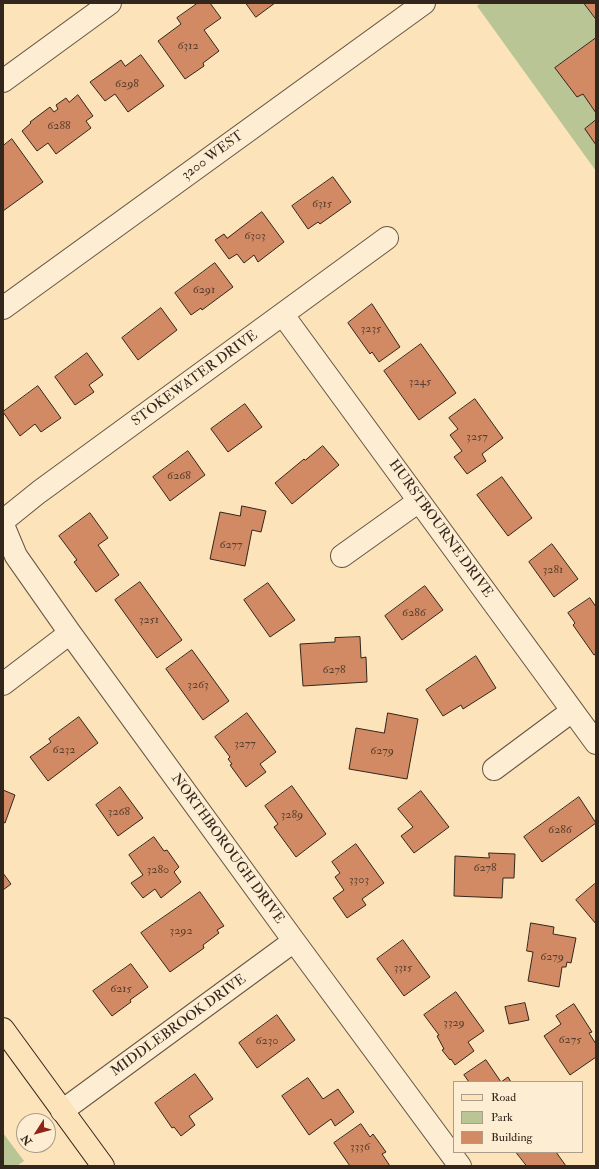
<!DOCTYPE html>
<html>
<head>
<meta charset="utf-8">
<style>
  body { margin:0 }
  #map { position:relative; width:599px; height:1169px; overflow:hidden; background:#fce3b9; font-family:"IM FELL Double Pica",serif }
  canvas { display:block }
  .frame { position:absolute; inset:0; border:4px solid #33261c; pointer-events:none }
  .legend { position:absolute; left:453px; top:1081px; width:130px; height:72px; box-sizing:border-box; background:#fdedd2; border:1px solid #ac9d89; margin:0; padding:5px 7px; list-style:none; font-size:12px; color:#33261c }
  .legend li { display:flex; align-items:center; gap:8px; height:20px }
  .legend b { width:20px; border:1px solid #ac9d89 }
  .north { position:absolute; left:16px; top:1113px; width:40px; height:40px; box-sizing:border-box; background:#fdedd2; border:1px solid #ac9d89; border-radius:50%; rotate:234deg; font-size:11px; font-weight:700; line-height:16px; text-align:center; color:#33261c }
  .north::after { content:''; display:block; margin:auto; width:14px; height:18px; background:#8f2418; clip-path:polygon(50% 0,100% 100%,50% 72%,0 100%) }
</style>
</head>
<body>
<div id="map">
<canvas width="599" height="1169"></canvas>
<div class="frame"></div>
<ul class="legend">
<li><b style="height:5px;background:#fce3b9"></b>Road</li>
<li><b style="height:11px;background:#b9c594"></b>Park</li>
<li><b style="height:11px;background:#d18a64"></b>Building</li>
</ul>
<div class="north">N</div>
</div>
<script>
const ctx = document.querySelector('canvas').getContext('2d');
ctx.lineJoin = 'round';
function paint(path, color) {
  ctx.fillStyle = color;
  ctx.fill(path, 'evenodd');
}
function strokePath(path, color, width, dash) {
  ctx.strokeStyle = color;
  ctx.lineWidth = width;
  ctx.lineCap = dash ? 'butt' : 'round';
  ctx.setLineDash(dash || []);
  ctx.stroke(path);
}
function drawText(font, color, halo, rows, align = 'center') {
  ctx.font = font + ' "IM FELL Double Pica",serif';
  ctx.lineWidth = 3;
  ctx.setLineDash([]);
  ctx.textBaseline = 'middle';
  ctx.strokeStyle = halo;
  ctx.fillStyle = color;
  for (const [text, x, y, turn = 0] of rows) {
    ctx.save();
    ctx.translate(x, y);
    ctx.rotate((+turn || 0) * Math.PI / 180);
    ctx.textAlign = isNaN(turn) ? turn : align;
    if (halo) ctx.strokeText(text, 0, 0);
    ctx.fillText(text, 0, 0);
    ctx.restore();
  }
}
paint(new Path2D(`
  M481 3H596V171L477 6Z
  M3 1133 24 1161 17 1166H3Z`), '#b9c594');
const building = new Path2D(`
  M198 3H210L221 18 204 30 219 51 203 63 204 66 185 79 158 41 181 24 177 18Z
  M246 3H275L256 17Z
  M584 3H596V19Z
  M596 38V113L583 94 577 97 555 68Z
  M141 55 164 86 128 112 115 94 105 101 90 82 121 60 125 66Z
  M78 95 93 116 86 121 91 128 56 154 48 143 37 151 22 131 31 123 30 122 50 107 54 112 58 109 56 105 66 98 69 102Z
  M596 120V145L585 129Z
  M12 139 43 182 3 211V146Z
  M333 177 351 202 320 224 318 222 308 229 292 206Z
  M262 212 284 242 258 262 254 255 244 263 237 254 229 259 215 240 224 234 227 238Z
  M215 263 233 287 202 310 201 308 191 315 175 293Z
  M372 304 400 347 379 362 372 352 370 354 348 323Z
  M161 308 177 330 138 360 122 338Z
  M421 344 456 393 419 420 384 371Z
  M87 353 103 375 89 385 94 392 75 405 55 377Z
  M38 386 61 418 41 432 35 424 20 436 3 412Z
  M475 399 503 438 482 454 486 461 467 474 454 457 462 451 450 435 458 429 449 418Z
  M245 404 262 427 228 452 211 429Z
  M323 446 339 465 292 504 275 483 304 459 305 460Z
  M188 451 205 475 170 501 153 477Z
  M502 477 532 518 508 536 477 495Z
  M242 506 266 511 261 532 252 530 245 566 210 559 220 512 240 516Z
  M90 513 108 538 98 545 119 575 96 592 74 562 77 560 59 536Z
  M552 544 578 579 554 597 529 562Z
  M140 582 182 640 157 658 115 600Z
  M268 583 295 620 270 637 244 600Z
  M425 586 443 610 402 640 385 616Z
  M590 598 596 607V654L594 655 573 625 575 623 568 613Z
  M360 637 361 658 366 657 367 682 303 686 300 644 335 642V638Z
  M192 650 229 701 203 720 166 669Z
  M476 656 496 688 463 709 461 705 443 716 426 690Z
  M247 713 276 752 260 764 266 772 246 787 230 765 232 764 228 759 230 757 215 737Z
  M388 713 418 719 407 779 349 769 356 728 384 733Z
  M79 717 98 743 48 781 30 757 51 742 49 739Z
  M292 786 326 834 296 857 274 827 278 824 265 806Z
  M120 787 143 818 118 836 96 805Z
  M3 790 15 795 5 823 3 822Z
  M421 791 449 827 414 853 401 836 413 827 398 809Z
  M579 797 596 823 542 862 524 837Z
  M154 837 164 851 167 850 179 867 174 872 181 882 161 898 155 889 143 898 131 883 143 875 129 855Z
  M356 844 384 883 362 899 366 905 347 918 333 898 344 890 335 877 340 873 332 862Z
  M489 853 515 854 514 878H503L502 898 454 896 455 856 489 858Z
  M3 873 11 884 3 890Z
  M596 883V924L576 900Z
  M200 892 224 926 217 930 219 933 203 945 204 948 170 972 141 933Z
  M531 923 554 927 553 934 576 938 571 963 567 962 566 967H562L559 987 528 981 533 952 527 951Z
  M403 940 430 977 404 996 377 959Z
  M131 964 148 987 130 1000 131 1002 112 1016 93 991Z
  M456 992 484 1031 468 1042 474 1051 455 1065 451 1059 450 1060 442 1050 444 1049 437 1036 439 1035 424 1015Z
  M525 1003 529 1020 509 1024 505 1007Z
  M574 1004 592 1032 589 1033 596 1044V1057L570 1075 544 1036 561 1024 556 1016Z
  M277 1015 295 1040 257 1068 239 1043Z
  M486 1060 501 1082 508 1077 511 1082H469L464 1075Z
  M195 1074 213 1099 189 1116 195 1125 181 1136 174 1127 172 1128 155 1103Z
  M308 1078 323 1099 338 1089 354 1112 335 1126 331 1119 309 1135 282 1096Z
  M361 1124 370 1137 373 1134 386 1152 382 1154 390 1166H350L334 1143Z
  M516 1152H556L566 1166H527Z`);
paint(building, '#d18a64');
strokePath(building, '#33261c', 1);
const minor = new Path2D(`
  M3 81 110 3
  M3 308 424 3
  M283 315 596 743
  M3 521 39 492 387 238
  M3 525 16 556 70 633 294 941 460 1166
  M342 556 419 501
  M3 684 70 633
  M494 769 572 711
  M62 1111 294 941`);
const major = new Path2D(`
  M3 1029 103 1166`);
strokePath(minor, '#655543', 24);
strokePath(major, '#33261c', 24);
strokePath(minor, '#fdedd2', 22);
strokePath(major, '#fce3b9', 22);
drawText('12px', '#5a3f2e', null, [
  ["6312",188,46],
  ["6298",127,84],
  ["6288",59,126],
  ["6315",322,204],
  ["6303",255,236],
  ["6291",204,290],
  ["3235",371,329],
  ["3245",420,382],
  ["3257",477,437],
  ["6268",179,476],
  ["6277",231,545],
  ["3281",553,570],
  ["6286",414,613],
  ["3251",149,620],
  ["6278",334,670],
  ["3263",198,685],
  ["3277",245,744],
  ["6232",64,750],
  ["6279",382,751],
  ["3268",119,812],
  ["3289",292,815],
  ["6286",560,830],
  ["6278",485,868],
  ["3280",158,870],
  ["3303",359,880],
  ["3292",181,931],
  ["6279",552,957],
  ["3315",403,968],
  ["6215",121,989],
  ["3329",454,1023],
  ["6275",570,1040],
  ["6230",267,1041],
  ["3336",360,1147]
]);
drawText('14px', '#33261c', '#fdedd2', [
  ["3200 WEST",213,156,-36],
  ["STOKEWATER DRIVE",195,379,-36],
  ["HURSTBOURNE DRIVE",440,529,54],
  ["NORTHBOROUGH DRIVE",227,849,54],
  ["MIDDLEBROOK DRIVE",179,1026,-36]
]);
</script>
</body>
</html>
